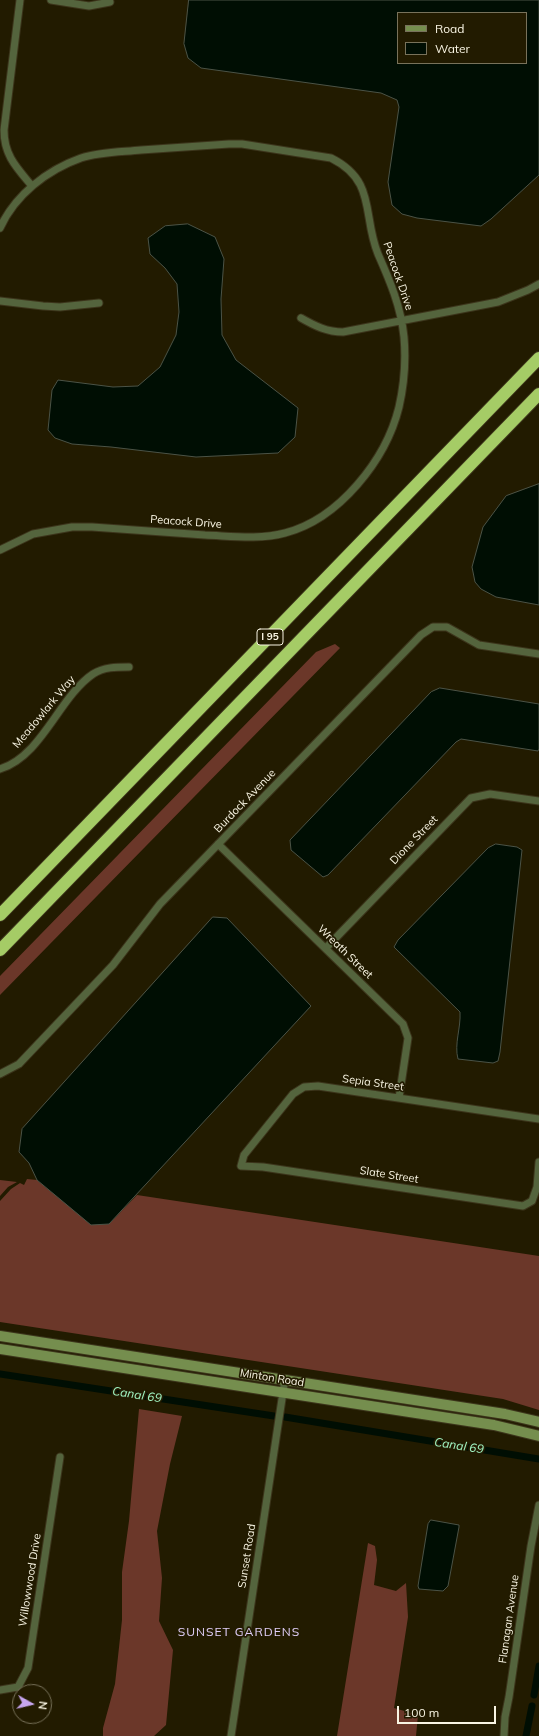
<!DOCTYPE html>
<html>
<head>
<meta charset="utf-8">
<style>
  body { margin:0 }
  #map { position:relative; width:539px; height:1736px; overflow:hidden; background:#221b00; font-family:Mulish,sans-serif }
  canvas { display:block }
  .legend { position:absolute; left:397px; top:12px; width:130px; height:52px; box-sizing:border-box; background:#221b00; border:1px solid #78725b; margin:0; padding:5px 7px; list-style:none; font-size:12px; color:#f9f5e3 }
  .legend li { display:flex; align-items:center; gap:8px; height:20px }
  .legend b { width:20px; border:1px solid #78725b }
  .north { position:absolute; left:12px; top:1684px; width:40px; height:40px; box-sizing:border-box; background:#221b00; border:1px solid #78725b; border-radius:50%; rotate:98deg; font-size:11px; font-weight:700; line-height:16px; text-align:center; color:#f9f5e3 }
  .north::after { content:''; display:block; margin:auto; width:14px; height:18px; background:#c7a6ef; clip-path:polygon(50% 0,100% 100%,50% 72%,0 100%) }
  .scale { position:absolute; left:397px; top:1706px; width:99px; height:18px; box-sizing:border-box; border:2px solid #f9f5e3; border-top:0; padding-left:5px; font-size:12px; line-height:14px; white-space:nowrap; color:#f9f5e3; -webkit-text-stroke:3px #221b00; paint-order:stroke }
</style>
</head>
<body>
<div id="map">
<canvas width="539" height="1736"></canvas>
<ul class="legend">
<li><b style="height:5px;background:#758e4e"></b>Road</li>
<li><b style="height:11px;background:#000e03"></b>Water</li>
</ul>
<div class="north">N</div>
<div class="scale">100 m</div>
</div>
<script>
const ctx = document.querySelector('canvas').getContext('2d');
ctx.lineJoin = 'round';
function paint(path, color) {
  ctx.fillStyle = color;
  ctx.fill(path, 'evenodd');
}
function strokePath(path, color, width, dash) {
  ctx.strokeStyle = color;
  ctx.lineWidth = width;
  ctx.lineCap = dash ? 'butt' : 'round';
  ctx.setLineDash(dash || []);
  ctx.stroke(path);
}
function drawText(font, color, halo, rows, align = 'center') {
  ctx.font = font + ' Mulish,sans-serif';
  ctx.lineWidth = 3.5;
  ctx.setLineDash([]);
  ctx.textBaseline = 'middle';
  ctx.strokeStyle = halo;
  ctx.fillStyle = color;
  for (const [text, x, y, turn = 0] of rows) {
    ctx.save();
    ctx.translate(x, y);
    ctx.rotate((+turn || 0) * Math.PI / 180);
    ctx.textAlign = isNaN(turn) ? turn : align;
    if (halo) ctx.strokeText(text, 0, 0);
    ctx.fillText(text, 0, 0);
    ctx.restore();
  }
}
paint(new Path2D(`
  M335 644 340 648 0 995V976L316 652Z
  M27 1179 37 1180 50 1191 109 1224 137 1195 539 1256V1410L503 1399 0 1322V1201L11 1189 20 1183 24 1185Z
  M0 1180 17 1182 8 1187 0 1196Z
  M139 1409 182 1416 170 1464 157 1531 162 1578 159 1621 173 1650 166 1725 154 1736H103V1728L115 1684 122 1620V1572L129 1521Z
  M368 1543 375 1546 377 1560 374 1585 396 1591 406 1583 408 1617 394 1708 418 1715 416 1736H337Z`), '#6b3729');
const water = new Path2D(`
  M189 0H539V175L491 219 481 226 417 218 402 214 392 205 388 182 399 107 397 100 381 93 201 68 188 58 184 44ZM398 13H526V63H398Z
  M188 224 215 237 224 259 221 299 222 335 236 360 298 408 295 437 278 453 196 457 111 447 72 444 55 438 48 430 52 390 58 380 113 387 138 386 160 367 176 335 179 312 177 284 165 268 150 254 148 238 165 226Z
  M539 484V605L496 597 481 589 475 582 472 567 483 527 506 496Z
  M440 688 539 704V749L538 751 461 739 456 742 328 875 323 877 291 850 290 840 431 692Z
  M496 844 517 847 522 850 500 1052 498 1061 493 1063 458 1059C454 1044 461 1028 460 1012L394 947 398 940 488 848Z
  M213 917 227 918 311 1006 109 1224 91 1225 37 1180 29 1163 19 1152 22 1129Z
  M431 1520 459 1525V1527L448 1586 443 1591 419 1589 418 1586 428 1524Z`);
paint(water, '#000e03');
strokePath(water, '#4b5346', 1);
strokePath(new Path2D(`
  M0 1374 274 1416
  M285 1417 539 1459
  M534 1695 539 1666
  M526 1736 532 1706`), '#000e03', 7);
const minor = new Path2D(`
  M20 0 4 130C4 155 16 167 32 186
  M51 0 89 6 110 2
  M0 228C15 195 47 170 81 158 100 152 122 152 141 150 171 148 200 146 229 144H242L331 158C377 181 362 215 378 254 390 281 401 307 404 337 406 360 404 385 399 407 386 460 339 519 285 533 259 540 231 536 205 535 167 532 130 530 92 527H72L33 534 0 550
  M0 301 43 306 60 307 99 303
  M301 318C315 326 327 332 343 332L498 302 528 290 539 284
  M0 769C42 756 59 697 93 674 104 667 116 667 129 667
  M218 844 403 1024 408 1038 399 1098
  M326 948 471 798 490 794 539 801
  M0 1074 19 1064 113 965 160 904 421 635 433 627H447L479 645 539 654
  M539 1119 318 1086 304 1087 293 1094 244 1155 241 1166 263 1167 523 1206 532 1201 537 1187 539 1162
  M0 1690 18 1687 28 1668 60 1457
  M231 1736 285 1379
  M504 1736 505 1717 509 1697 531 1546 539 1505`);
const secondary = new Path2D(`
  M0 1336 505 1414 539 1422
  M0 1349 494 1425 539 1436`);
const motorway = new Path2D(`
  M0 915 539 358
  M0 950 539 394`);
strokePath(minor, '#3c351b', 9);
strokePath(secondary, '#3c351b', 12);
strokePath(motorway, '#3c351b', 14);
strokePath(minor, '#54643d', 7);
strokePath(secondary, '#758e4e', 10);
strokePath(motorway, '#a5cc66', 12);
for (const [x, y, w] of [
  [270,637,26]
]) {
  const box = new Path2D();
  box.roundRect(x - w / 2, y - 8, w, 16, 3);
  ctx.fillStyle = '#221b00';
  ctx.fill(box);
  strokePath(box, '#f9f5e3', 1);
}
drawText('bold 10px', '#f9f5e3', null, [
  ["I 95",270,637]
]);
drawText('11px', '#f9f5e3', '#221b00', [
  ["Peacock Drive",398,276,71],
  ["Peacock Drive",186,522,4],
  ["Meadowlark Way",44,712,-50],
  ["Burdock Avenue",245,801,-46],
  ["Dione Street",414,840,-46],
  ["Wreath Street",345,952,44],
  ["Sepia Street",373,1083,8],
  ["Slate Street",389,1175,9],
  ["Minton Road",272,1378,9],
  ["Sunset Road",247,1556,-81],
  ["Willowwood Drive",30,1580,-81],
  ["Flanagan Avenue",509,1619,-82]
]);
drawText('italic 12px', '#a2f6c4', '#221b00', [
  ["Canal 69",137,1395,9],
  ["Canal 69",459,1446,9]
]);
ctx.letterSpacing = '1px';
drawText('12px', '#e1cff9', '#221b00', [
  ["SUNSET GARDENS",239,1632]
]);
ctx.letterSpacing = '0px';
</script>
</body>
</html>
